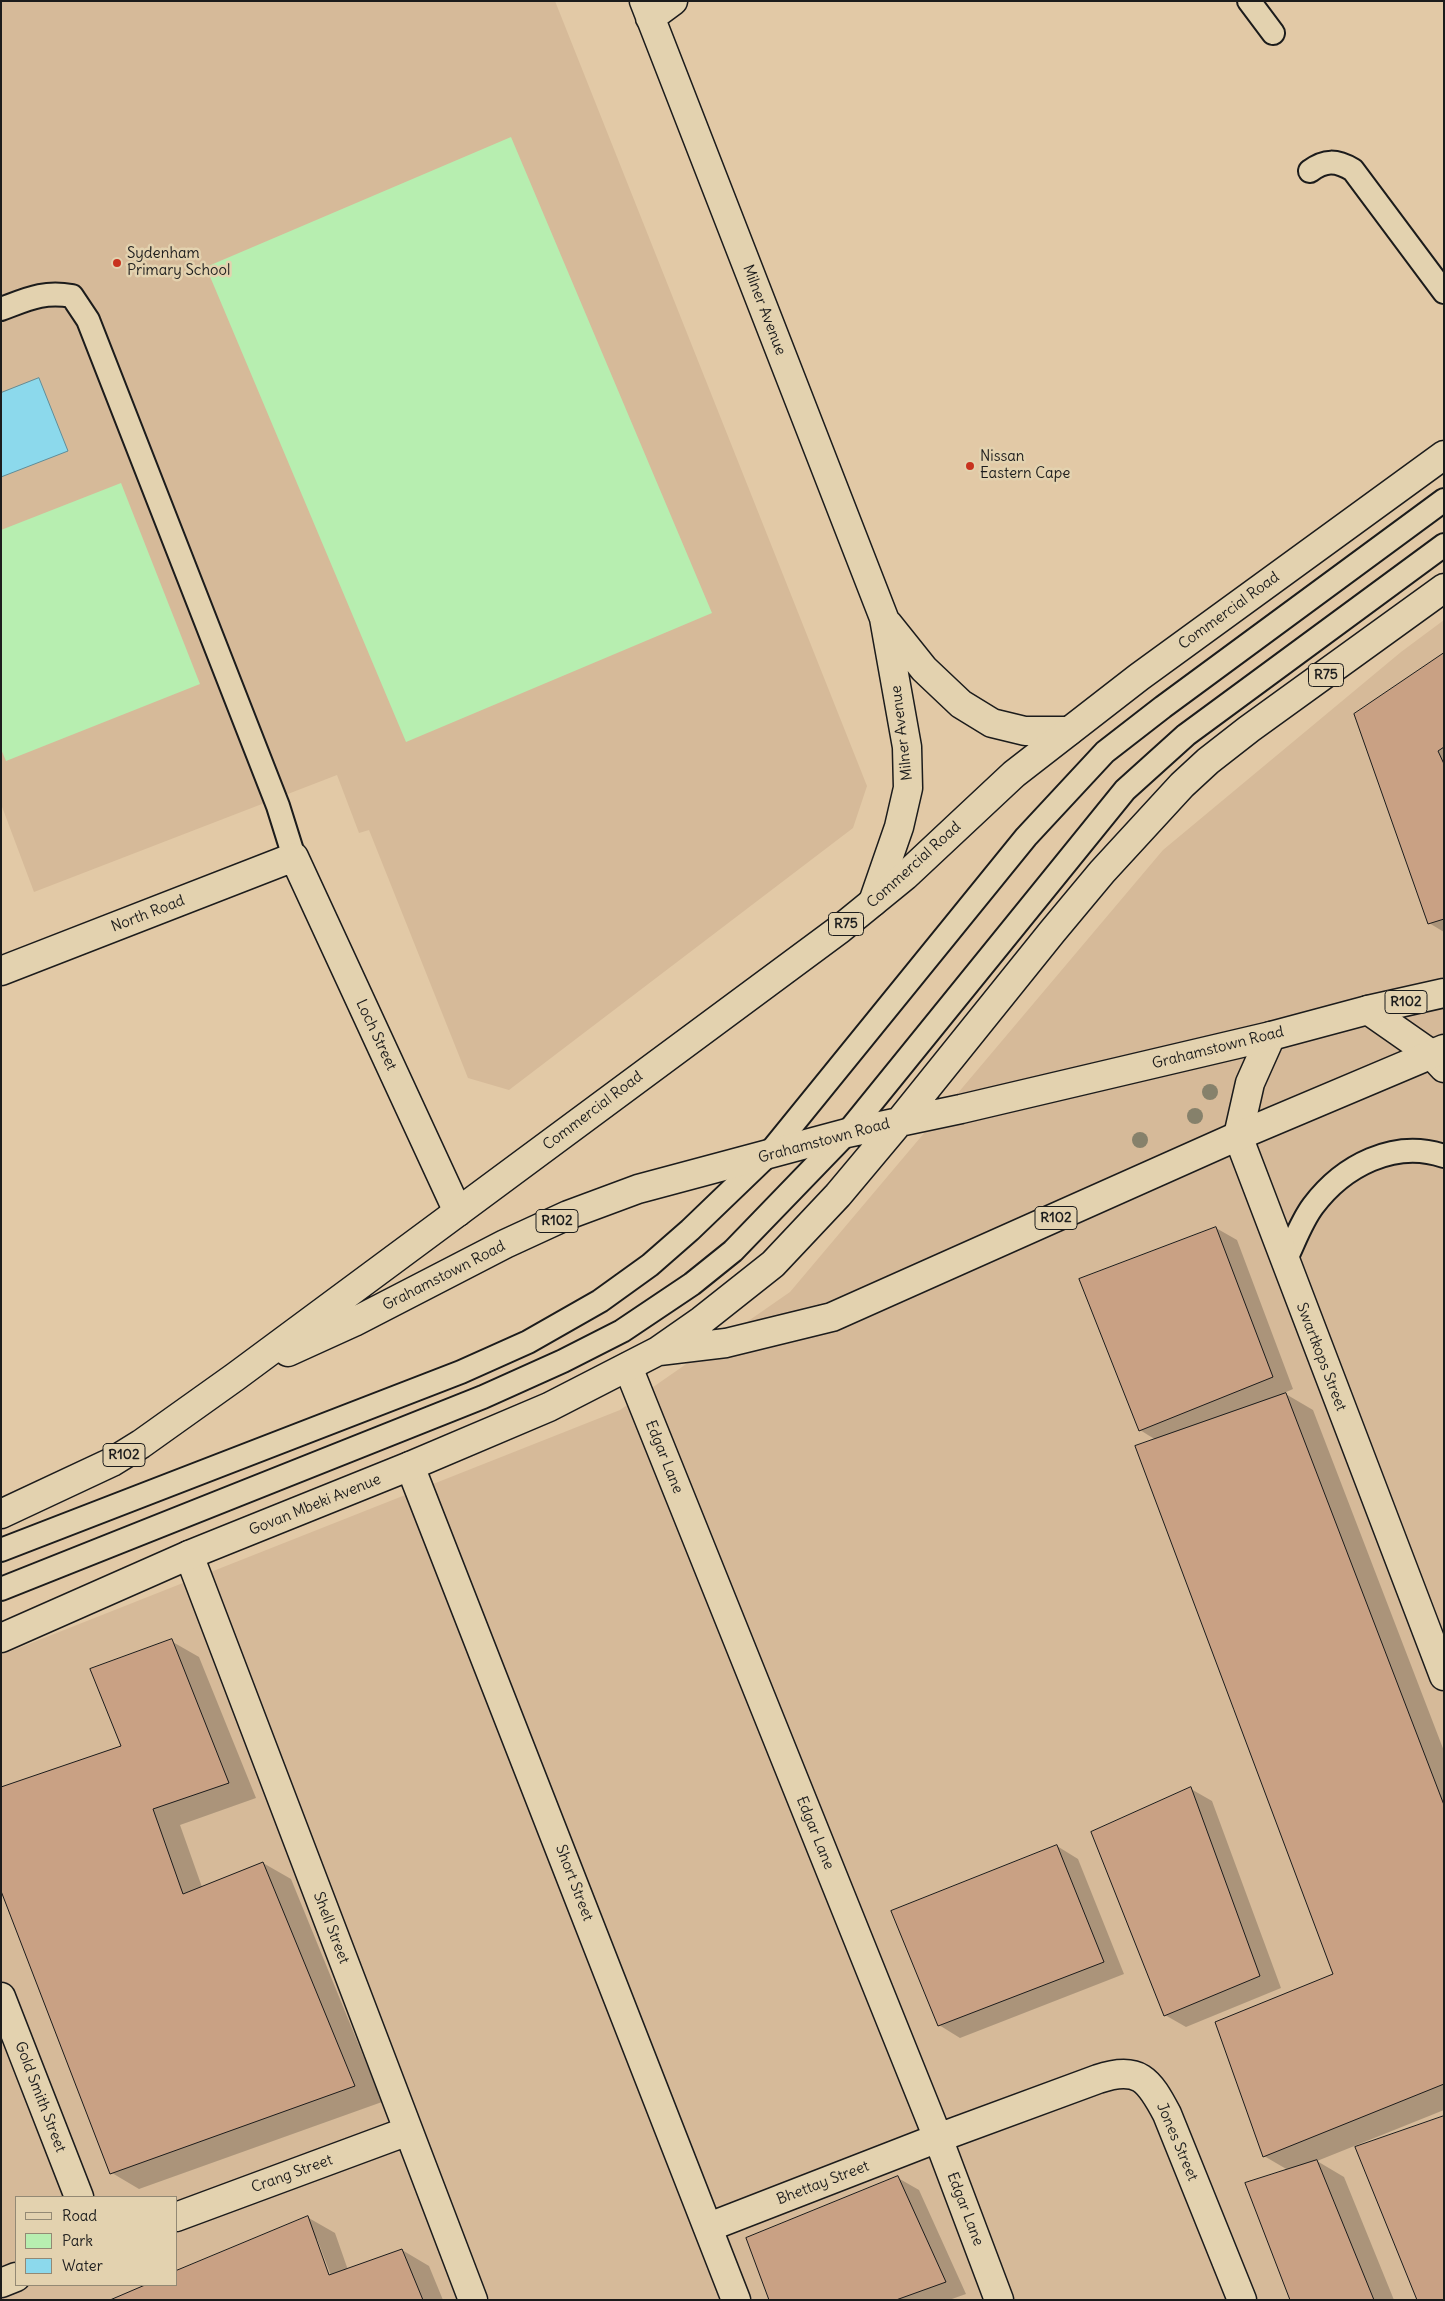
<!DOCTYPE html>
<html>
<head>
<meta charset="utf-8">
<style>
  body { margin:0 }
  #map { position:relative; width:1445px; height:2301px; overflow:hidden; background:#e2c9a6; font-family:Delius,sans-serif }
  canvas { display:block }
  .frame { position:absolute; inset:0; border:2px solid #1c1c1c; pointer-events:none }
  .legend { position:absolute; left:15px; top:2196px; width:162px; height:90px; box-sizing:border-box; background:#e3d2af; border:1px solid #938974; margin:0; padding:6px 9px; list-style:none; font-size:15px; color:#1c1c1c }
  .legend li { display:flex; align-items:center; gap:10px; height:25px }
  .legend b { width:25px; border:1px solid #938974 }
</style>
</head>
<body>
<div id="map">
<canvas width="1445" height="2301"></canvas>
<div class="frame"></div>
<ul class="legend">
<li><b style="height:6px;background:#e3d2af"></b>Road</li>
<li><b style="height:14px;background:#b7eeb0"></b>Park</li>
<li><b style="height:14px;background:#8cd9ec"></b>Water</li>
</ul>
</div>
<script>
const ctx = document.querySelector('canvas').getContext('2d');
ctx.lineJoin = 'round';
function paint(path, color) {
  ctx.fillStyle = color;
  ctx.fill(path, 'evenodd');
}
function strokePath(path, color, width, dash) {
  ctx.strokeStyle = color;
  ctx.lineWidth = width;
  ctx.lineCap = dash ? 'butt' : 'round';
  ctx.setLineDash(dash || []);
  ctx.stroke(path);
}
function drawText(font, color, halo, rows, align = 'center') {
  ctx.font = font + ' Delius,sans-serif';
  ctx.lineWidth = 5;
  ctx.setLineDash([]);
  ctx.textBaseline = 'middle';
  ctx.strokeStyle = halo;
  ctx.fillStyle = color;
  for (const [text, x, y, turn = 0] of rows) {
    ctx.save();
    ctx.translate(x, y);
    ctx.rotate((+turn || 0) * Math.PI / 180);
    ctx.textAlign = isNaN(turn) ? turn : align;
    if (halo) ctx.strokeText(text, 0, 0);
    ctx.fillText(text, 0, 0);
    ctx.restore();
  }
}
paint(new Path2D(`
  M1 1H555L867 786 853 828 509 1090 468 1078 369 830 359 833 337 775 34 892 1 804Z
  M1444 620V2300H1V1655L620 1410 790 1292 1163 850 1401 652ZM16 2197H176V2285H16Z`), '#d6ba99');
paint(new Path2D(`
  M511 137 712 613 406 742 206 267Z
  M121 483 200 684 6 761 1 749V530Z`), '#b7eeb0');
const water = new Path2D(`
  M39 378 68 451 1 477V393Z`);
paint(water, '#8cd9ec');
strokePath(water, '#5f8d99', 1);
paint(new Path2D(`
  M1444 655V932L1429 923 1355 715Z
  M1216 1228 1237 1240 1293 1389 1284 1393 1313 1410 1444 1751V2110L1317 2161 1344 2177 1394 2300H1292L1288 2170 1264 2156 1334 1975 1156 1440 1140 1430Z
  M171 1641 199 1657 256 1798 180 1825 202 1887 263 1863 291 1879 382 2102 139 2189 112 2173 122 1746Z
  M1191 1789 1212 1801 1281 1988 1186 2027 1165 2015Z
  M1057 1846 1078 1859 1124 1974 960 2038 939 2025Z
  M898 2178 919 2190 966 2294 949 2300H770Z
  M307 2217 335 2233 348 2270 402 2250 429 2266 443 2300H113L148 2285H176ZM315 2239H317L333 2281 330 2282Z`), '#0003');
const building = new Path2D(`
  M1444 653V747L1438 751 1444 764V919L1428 924 1354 714Z
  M1216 1227 1273 1377 1139 1431 1079 1279Z
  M1286 1393 1444 1805V2084L1263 2157 1215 2022 1333 1974 1135 1446Z
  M172 1639 229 1783 153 1809 183 1894 263 1862 355 2086 110 2174 1 1891V1787L121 1746 90 1669Z
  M1191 1787 1260 1976 1164 2016 1091 1832Z
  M1057 1845 1104 1962 938 2026 891 1911Z
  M1444 2116V2300H1417L1355 2147Z
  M1317 2160 1374 2300H1290L1245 2183Z
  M898 2176 946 2282 896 2300H769L746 2238Z
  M308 2216 329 2275 402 2249 423 2300H110L145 2285H176V2271Z`);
paint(building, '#c9a184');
strokePath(building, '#1c1c1c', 1);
const lane = new Path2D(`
  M1249 1 1273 33
  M1310 171C1325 160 1336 160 1353 170L1444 292
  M1 309C28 299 43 291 72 296L88 320 278 806 294 857
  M1285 1261C1294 1243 1301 1222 1313 1206 1343 1166 1394 1139 1444 1156
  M1 1550 461 1372 528 1342 600 1301 650 1265 690 1230 767 1156 1026 837 1105 752 1163 707 1444 500
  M1 1589 483 1397 563 1361 622 1331 692 1284 733 1251 847 1133 1125 790 1186 735 1444 545`);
const street = new Path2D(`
  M644 1 884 618 907 747 908 788 899 827 873 902
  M650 18 673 1
  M888 624 924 669 961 704 992 723 1025 731H1069
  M1 971 294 857 458 1212
  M1368 1010 1431 1054 1444 1068
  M1271 1036 1250 1083 1238 1136 1444 1676
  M628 1367 938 2138 999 2300
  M410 1466 736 2300
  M189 1555 473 2300
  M1 1997 79 2197
  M176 2217 408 2131
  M709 2227 938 2138 1098 2079C1139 2065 1149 2080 1167 2114L1242 2300
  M1 2283 16 2277`);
const primary = new Path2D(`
  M659 1351 726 1343 832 1317 1238 1136 1444 1049
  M288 1352 354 1322 505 1244 568 1215 638 1189 847 1133 961 1109 1271 1036 1368 1010 1444 993
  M1 1514 112 1462 141 1444 235 1377 840 929 905 876 1014 774 1139 677 1444 455
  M1 1638 189 1555 410 1466 549 1407 658 1351 701 1321 773 1264 838 1195 900 1121 1052 932 1102 872 1182 785 1208 761 1249 729 1444 588`);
strokePath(lane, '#1c1c1c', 26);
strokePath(street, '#1c1c1c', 31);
strokePath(primary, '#1c1c1c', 31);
strokePath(lane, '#e3d2af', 22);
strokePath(street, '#e3d2af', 28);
strokePath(primary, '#e3d2af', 28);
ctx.fillStyle = '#86816b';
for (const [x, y] of [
  [1210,1092],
  [1195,1116],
  [1140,1140]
]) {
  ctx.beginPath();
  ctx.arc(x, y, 8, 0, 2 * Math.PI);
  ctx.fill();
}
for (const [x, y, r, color] of [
  [117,263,5,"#c8321e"],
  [970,466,5,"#c8321e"]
]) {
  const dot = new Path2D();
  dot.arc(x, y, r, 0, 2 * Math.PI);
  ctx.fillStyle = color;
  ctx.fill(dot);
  strokePath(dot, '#e3d2af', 2);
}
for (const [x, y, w] of [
  [1326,675,35],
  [846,924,35],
  [1406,1002,42],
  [1056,1218,42],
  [557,1221,42],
  [124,1455,42]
]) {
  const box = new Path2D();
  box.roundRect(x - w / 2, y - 11.5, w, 23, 4);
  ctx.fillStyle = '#e3d2af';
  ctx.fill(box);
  strokePath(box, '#1c1c1c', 1);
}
drawText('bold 14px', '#1c1c1c', null, [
  ["R75",1326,675],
  ["R75",846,924],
  ["R102",1406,1002],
  ["R102",1056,1218],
  ["R102",557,1221],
  ["R102",124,1455]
]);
drawText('15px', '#1c1c1c', '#e3d2af', [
  ["Sydenham",127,254],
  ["Primary School",127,271],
  ["Nissan",980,457],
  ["Eastern Cape",980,474]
], 'left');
drawText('15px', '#1c1c1c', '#e3d2af', [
  ["Milner Avenue",764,310,69],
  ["Commercial Road",1229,611,-36],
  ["Milner Avenue",902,733,-97],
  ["Commercial Road",914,865,-42],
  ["North Road",148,914,-21],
  ["Loch Street",376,1035,65],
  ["Grahamstown Road",1218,1048,-14],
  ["Commercial Road",593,1111,-37],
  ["Grahamstown Road",824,1141,-15],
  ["Grahamstown Road",444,1276,-27],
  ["Swartkops Street",1321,1357,69],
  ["Edgar Lane",664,1457,68],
  ["Govan Mbeki Avenue",315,1505,-22],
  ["Edgar Lane",815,1833,68],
  ["Short Street",574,1883,69],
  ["Shell Street",331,1928,69],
  ["Gold Smith Street",40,2097,69],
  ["Jones Street",1177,2142,67],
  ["Crang Street",292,2174,-20],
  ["Bhettay Street",823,2183,-21],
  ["Edgar Lane",965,2209,69]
]);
</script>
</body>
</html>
